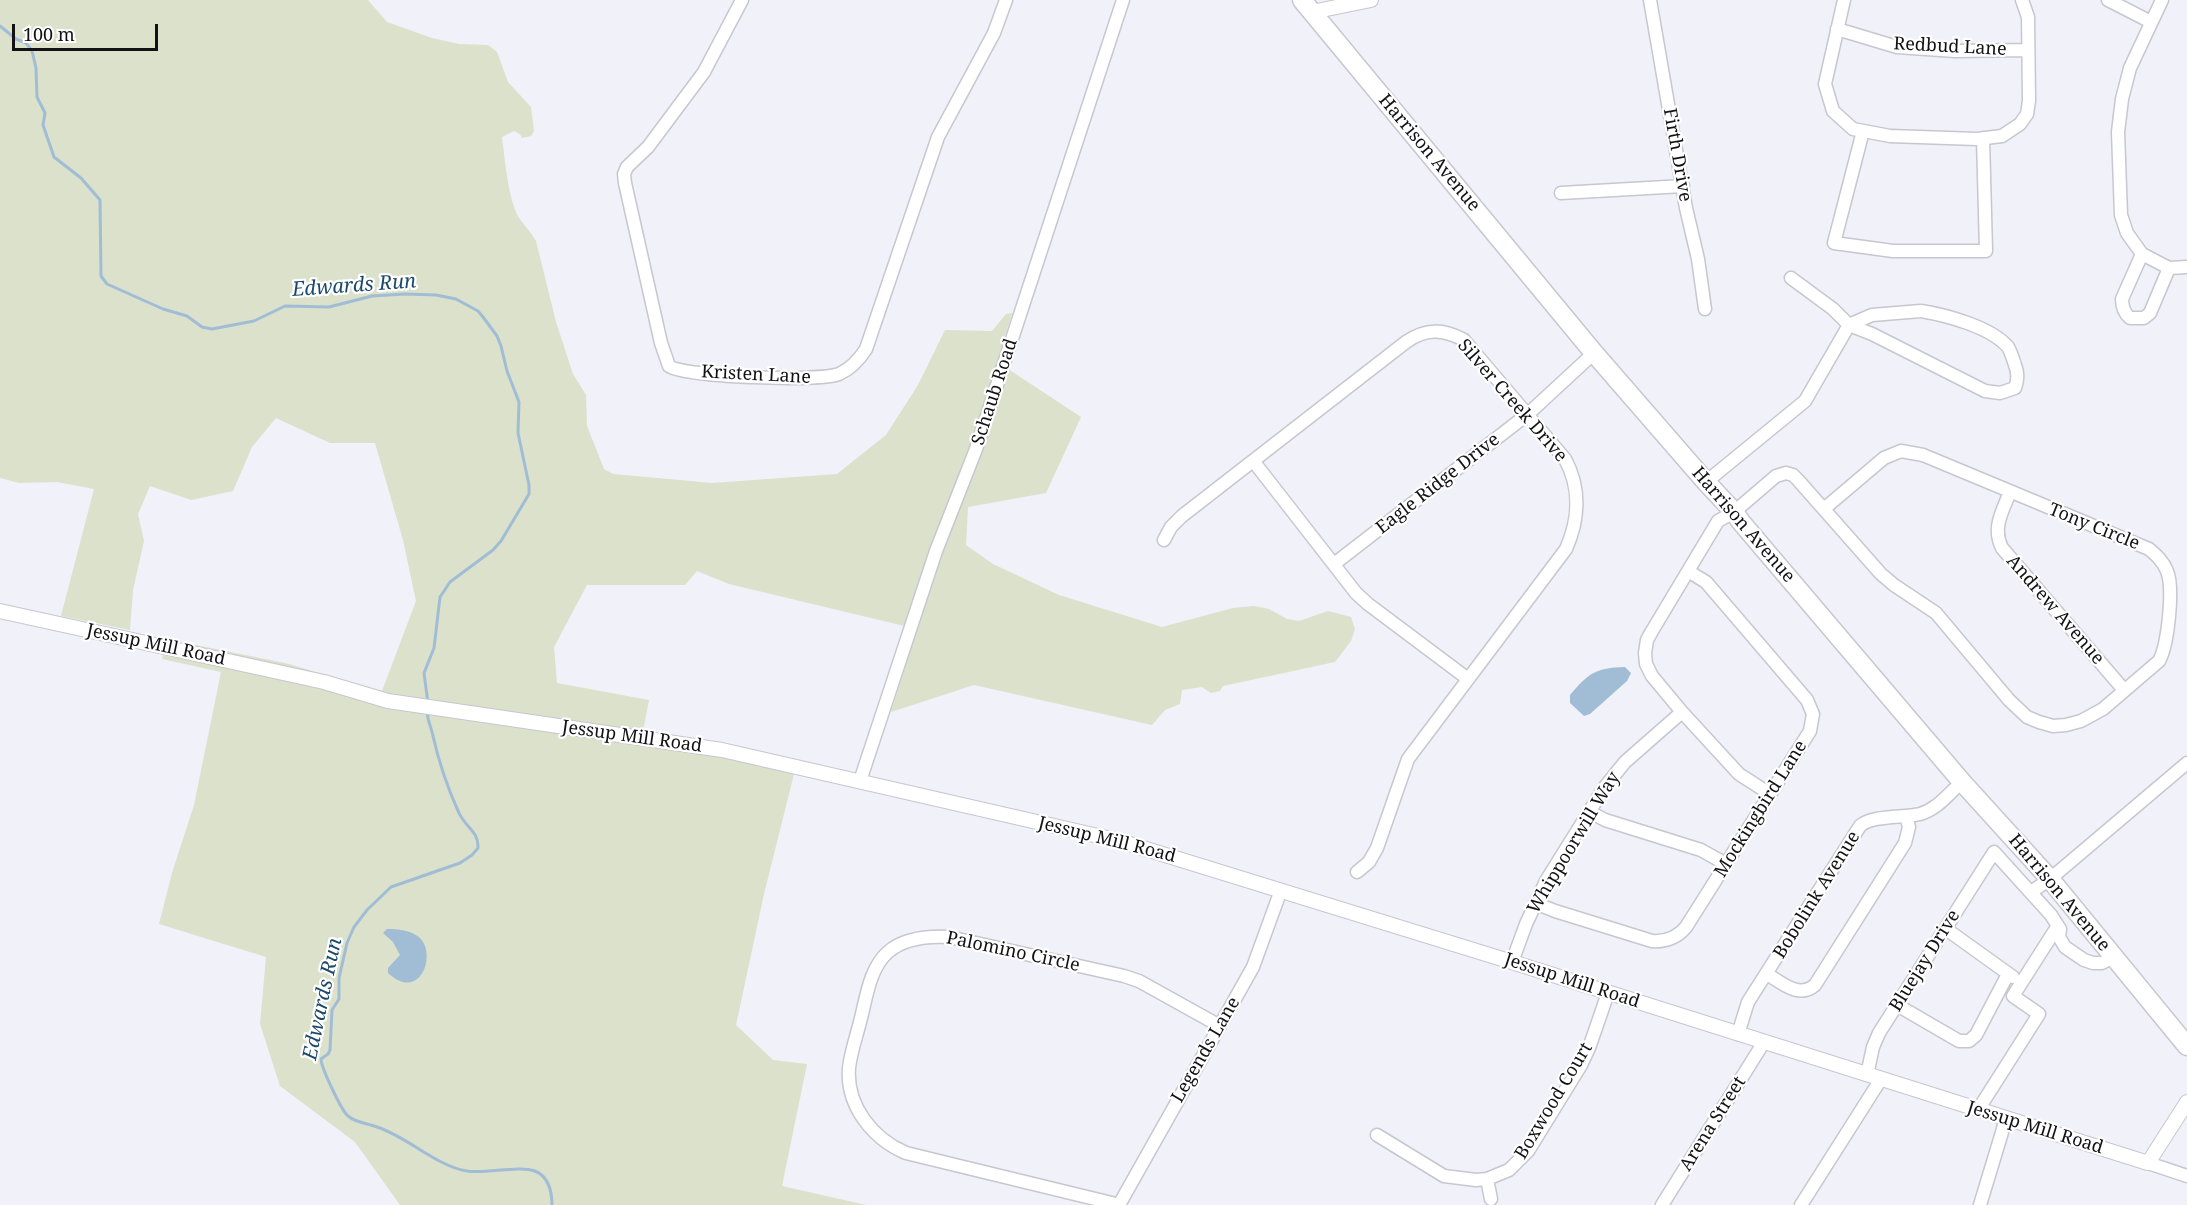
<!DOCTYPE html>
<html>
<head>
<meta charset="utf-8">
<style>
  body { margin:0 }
  #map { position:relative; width:2187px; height:1205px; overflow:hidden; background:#f0f1f9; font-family:"Noto Serif",serif }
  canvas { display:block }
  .scale { position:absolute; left:12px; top:24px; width:146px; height:27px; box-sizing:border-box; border:3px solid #121215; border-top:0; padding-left:8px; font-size:18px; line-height:21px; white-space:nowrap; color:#121215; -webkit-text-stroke:4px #fff; paint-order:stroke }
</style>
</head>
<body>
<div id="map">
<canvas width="2187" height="1205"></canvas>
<div class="scale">100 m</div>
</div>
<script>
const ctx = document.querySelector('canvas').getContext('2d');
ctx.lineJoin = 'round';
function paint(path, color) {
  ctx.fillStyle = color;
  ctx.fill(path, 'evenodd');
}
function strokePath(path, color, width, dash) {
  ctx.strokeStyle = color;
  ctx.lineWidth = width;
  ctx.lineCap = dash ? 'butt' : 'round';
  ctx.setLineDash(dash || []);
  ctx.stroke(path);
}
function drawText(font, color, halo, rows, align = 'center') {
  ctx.font = font + ' "Noto Serif",serif';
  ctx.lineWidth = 4.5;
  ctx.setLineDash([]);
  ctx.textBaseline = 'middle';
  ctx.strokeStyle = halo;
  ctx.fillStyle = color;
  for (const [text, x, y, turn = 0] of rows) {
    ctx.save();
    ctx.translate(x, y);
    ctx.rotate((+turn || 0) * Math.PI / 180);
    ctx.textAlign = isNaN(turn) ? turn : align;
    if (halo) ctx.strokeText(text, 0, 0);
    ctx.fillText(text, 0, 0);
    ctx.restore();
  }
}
paint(new Path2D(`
  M0 0H368L387 22 432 38 459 44 488 45 497 52 508 82 531 107 534 131 531 136 522 138 520 134 514 131 502 137C505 161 507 187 515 210 519 221 530 230 536 241L556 322 573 374 586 395 587 426 604 469 613 474 712 483 837 474 886 435 918 385 945 330 992 331 1006 314 1012 313 996 365 1008 369 1081 417 1046 493 968 507 966 545 993 564 1059 595 1162 627 1233 608 1254 606 1269 609 1287 619 1299 621 1328 611 1351 617 1355 629 1351 641 1335 662 1223 686 1220 691 1211 693 1202 687 1182 690 1180 704 1165 710 1152 725 974 685 891 712 917 629 729 584 697 571 685 585H587L554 647 557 683 649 700 642 736 796 766 764 894 736 1025 773 1060 807 1064 782 1186 866 1205H400L355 1142 280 1086 260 1024 266 957 159 924 172 873 194 805 221 672 162 659 163 655 183 659 185 649 191 644 285 663 382 691 416 601 403 540 375 443H330L276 418 252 447 233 491 191 500 150 486 138 514 144 541 133 590 130 630 61 616 94 489 57 482 19 483 0 478Z`), '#dbe1cb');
paint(new Path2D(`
  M1625 667 1631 673 1627 681 1590 714 1584 716 1570 703V695C1589 673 1595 668 1625 667Z
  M387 929C398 929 410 930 419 937 438 954 420 1003 388 973V968L400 955 393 942 383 933Z`), '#a1bdd6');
strokePath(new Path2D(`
  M0 26 16 39 26 43 32 51 36 68 37 97 45 113 43 125 54 157 81 178 100 200 101 276 107 284 163 309 187 316 202 327 212 329 254 321 285 306 329 307 372 296 405 294 436 295 456 299 478 311 483 317 497 336 501 346 507 371 519 402 518 433 529 485V494L501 541 493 550 450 582 440 597 434 648 424 673 428 703
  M427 710C427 719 430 724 432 732 438 759 447 787 459 813 465 827 479 831 478 848L472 855 460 863 391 887 367 910 354 927 347 943 339 978V999L332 1010 330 1050 328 1054 321 1059C321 1067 341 1110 348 1116 356 1123 367 1123 377 1127 408 1137 436 1166 467 1171 486 1174 519 1165 535 1171 549 1177 552 1191 552 1205`), '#a1bdd6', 3);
const minor = new Path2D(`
  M742 0 704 72 648 147 627 167 624 174 625 183 661 343 669 366C684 377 820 382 839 374 850 369 859 360 866 349L938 137 994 33 1006 0
  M1650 0 1686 208 1698 259 1705 309
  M1844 0 1825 84 1833 111 1853 129 1890 136 1977 139 2002 136 2020 124 2027 114 2029 101 2028 17 2022 0
  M2108 0 2151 22
  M2162 0 2130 68 2122 99 2118 132 2121 215 2127 233 2142 254 2169 268 2187 267
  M1837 29 1897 47 1955 51 2028 50
  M1863 131 1834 243 1893 251H1986L1983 138
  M1561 193 1683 186
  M2142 254 2122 299C2122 307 2124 313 2130 318H2144L2150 313 2169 268
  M1921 311C1946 315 1991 327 2008 347 2011 352 2013 359 2015 365 2018 372 2018 380 2015 388L2000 393 1985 391 1872 334 1849 325 1872 315Z
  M1254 462 1356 593 1368 604 1468 679
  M1706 482 1805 401 1849 325 1833 309 1791 278
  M2010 492C2002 512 1992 528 2002 548L2124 690
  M1164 540 1171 527 1182 516 1406 342C1426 328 1443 329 1464 340L1565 459C1581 488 1579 520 1566 549L1408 759 1377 848 1369 862 1357 872
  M1334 564 1528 414 1594 353
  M860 781 936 551 976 449 1123 0
  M1770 794 1739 774 1682 712 1652 676 1646 664 1645 653 1647 640 1652 631 1718 521 1734 512 1776 476 1786 473 1793 475 1798 480 1881 574 1894 585 1936 613 2009 700 2027 717 2039 722 2053 726 2066 725 2081 721 2103 709 2159 661C2168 645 2174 588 2167 571 2163 561 2156 555 2149 549L1923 455 1901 451 1884 458 1825 508
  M1590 812 1605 820 1701 850 1726 864
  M2031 892 2050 879 2187 763
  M1535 903 1555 911 1652 941C1666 942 1677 938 1686 927L1810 731 1813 714 1807 700 1706 582 1688 571
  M1946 929 2013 977
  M1512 962 1526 924 1546 881 1604 788 1625 762 1682 712
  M1767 974C1782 983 1799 999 1815 985L1905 843 1909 827 1906 816
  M1897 1005 1959 1041H1969L1976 1035 2008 974
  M1738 1034 1748 1002 1860 826C1872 815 1903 818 1920 814 1938 809 1949 793 1962 782
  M1867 1075 1873 1047 1879 1033 1994 852 2051 915 2060 929 2059 937 2065 947 2084 960 2093 963H2102L2113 957
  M1978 1110 2039 1014 2013 996 2057 927
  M1377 1135 1444 1176 1476 1180 1487 1179 1509 1170 1528 1151 1581 1065 1589 1048 1608 993
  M2148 1163 2187 1176
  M1487 1179 1491 1199
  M1119 1205 1253 967 1281 890
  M1120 1205 906 1153C873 1139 846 1106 849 1068 851 1050 858 1032 862 1014 867 993 871 967 888 952 904 938 929 936 949 937L1124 976 1139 981 1220 1026
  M1662 1205 1764 1042
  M1801 1205 1881 1079
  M1980 1205 2006 1119`);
const tertiary = new Path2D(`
  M1312 12 1371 0
  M0 611 324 682 388 701 722 750 1120 841 1512 962 2148 1163 2187 1102`);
const primary = new Path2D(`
  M1302 0 1594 353 1706 482 1734 512 1741 522 1962 782 2050 879 2187 1046`);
strokePath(minor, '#c6c7cf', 15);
strokePath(tertiary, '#c6c7cf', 16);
strokePath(primary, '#c6c7cf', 21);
strokePath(minor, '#fff', 12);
strokePath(tertiary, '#fff', 14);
strokePath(primary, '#fff', 18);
drawText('18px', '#121215', '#fff', [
  ["Redbud Lane",1950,47,3],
  ["Harrison Avenue",1429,153,50],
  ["Firth Drive",1677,155,80],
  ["Kristen Lane",756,375,3],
  ["Schaub Road",995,392,-72],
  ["Silver Creek Drive",1512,401,49],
  ["Eagle Ridge Drive",1438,484,-38],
  ["Harrison Avenue",1743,525,49],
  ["Tony Circle",2094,527,22],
  ["Andrew Avenue",2055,610,49],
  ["Jessup Mill Road",156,645,12],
  ["Jessup Mill Road",632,737,8],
  ["Mockingbird Lane",1761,809,-58],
  ["Jessup Mill Road",1107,840,14],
  ["Whippoorwill Way",1574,843,-59],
  ["Harrison Avenue",2059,893,50],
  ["Bobolink Avenue",1817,895,-58],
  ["Palomino Circle",1013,952,12],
  ["Bluejay Drive",1925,961,-58],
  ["Jessup Mill Road",1572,981,18],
  ["Legends Lane",1206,1050,-60],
  ["Boxwood Court",1554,1101,-59],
  ["Arena Street",1713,1124,-58],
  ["Jessup Mill Road",2035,1128,17]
]);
drawText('italic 20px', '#1b496b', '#fff', [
  ["Edwards Run",354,286,-4],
  ["Edwards Run",323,999,-78]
]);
</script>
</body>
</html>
